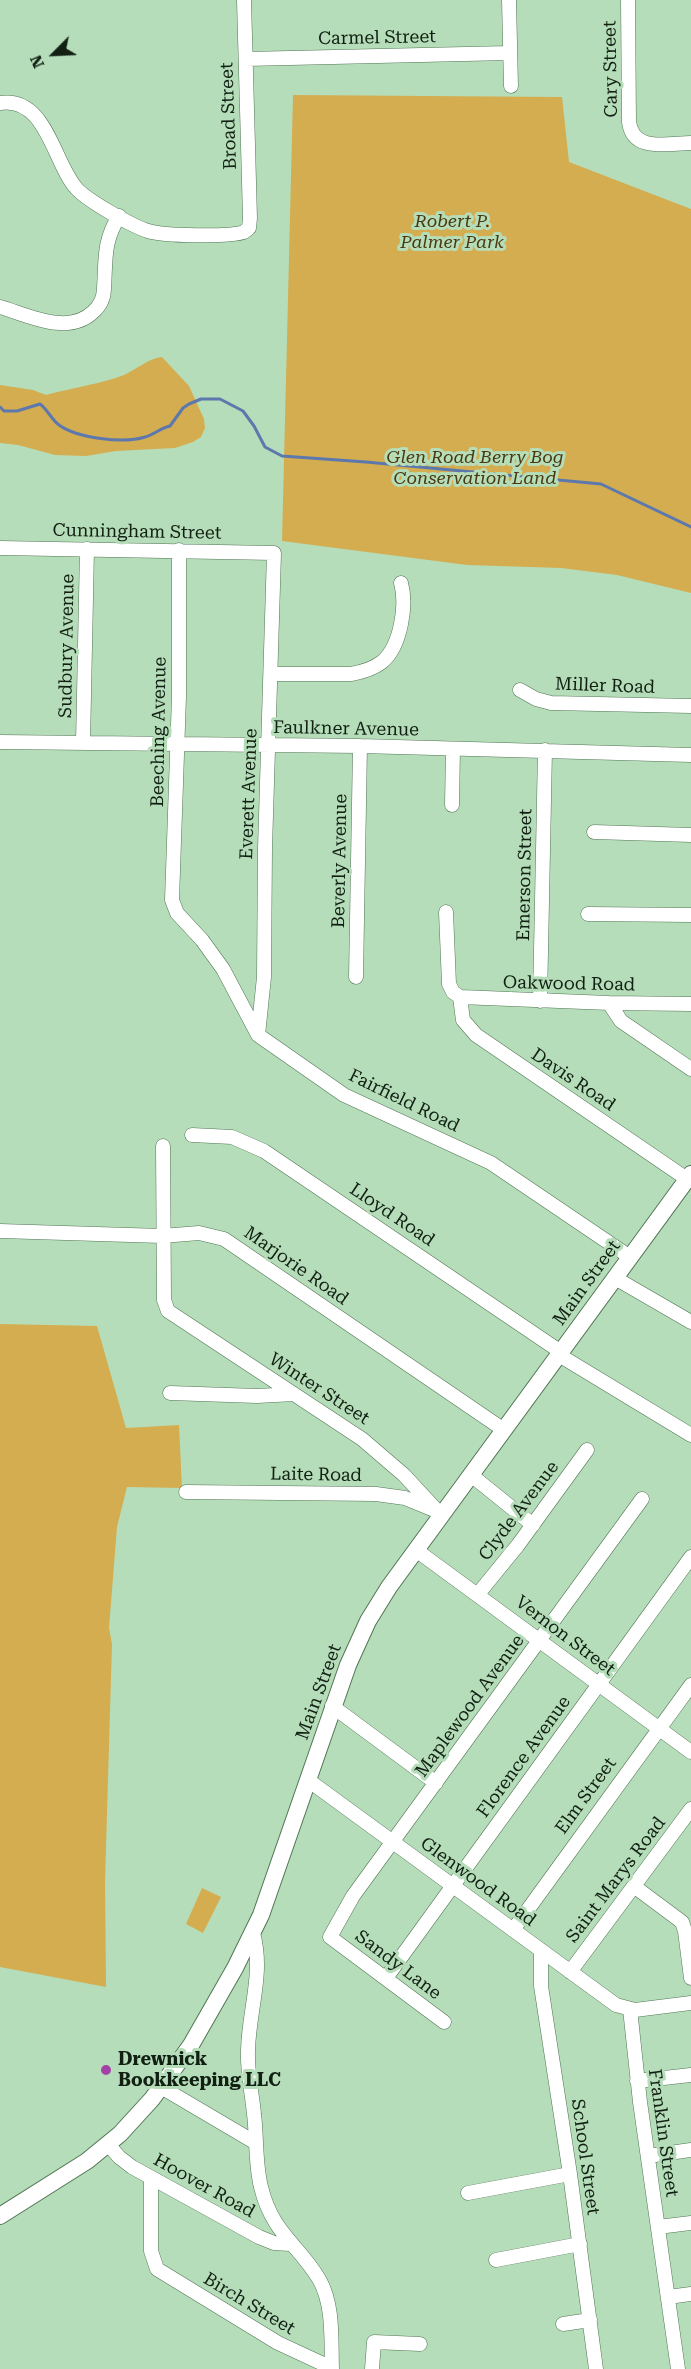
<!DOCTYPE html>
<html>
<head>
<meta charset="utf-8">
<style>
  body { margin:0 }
  #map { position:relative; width:691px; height:2369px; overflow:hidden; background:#b6ddb9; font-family:"Roboto Serif",serif }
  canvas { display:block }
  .north { position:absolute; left:24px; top:24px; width:60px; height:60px; -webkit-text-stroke:4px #b6ddb9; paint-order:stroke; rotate:246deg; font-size:16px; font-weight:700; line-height:24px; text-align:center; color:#112013 }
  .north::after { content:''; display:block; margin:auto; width:21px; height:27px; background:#112013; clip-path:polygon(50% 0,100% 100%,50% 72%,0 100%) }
</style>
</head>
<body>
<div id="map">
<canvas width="691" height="2369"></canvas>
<div class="north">N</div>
</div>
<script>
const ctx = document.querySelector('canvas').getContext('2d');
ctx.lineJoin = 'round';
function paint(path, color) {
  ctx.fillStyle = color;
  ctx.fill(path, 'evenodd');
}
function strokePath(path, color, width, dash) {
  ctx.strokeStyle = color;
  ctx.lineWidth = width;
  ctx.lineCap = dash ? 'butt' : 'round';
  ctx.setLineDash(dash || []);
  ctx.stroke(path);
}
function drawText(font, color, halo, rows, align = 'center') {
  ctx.font = font + ' "Roboto Serif",serif';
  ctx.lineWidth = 6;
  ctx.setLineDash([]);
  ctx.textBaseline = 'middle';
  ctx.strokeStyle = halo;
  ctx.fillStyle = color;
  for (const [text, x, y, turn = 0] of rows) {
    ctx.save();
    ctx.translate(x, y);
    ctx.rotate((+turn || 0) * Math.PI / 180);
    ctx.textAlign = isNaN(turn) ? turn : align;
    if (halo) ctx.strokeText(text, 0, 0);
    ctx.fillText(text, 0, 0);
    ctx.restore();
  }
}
paint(new Path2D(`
  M293 95 562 97 569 162 691 209V593L617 575 561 568 467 565 282 541Z
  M162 357 189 386 204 419 205 428 201 437 193 442 175 448 116 451 86 456 55 455 18 445 0 443V385L33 390 46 395C71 388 100 384 124 375 137 369 149 358 162 357Z
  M0 1324 97 1326 126 1428 179 1425 182 1488 127 1487 117 1527 109 1628 112 1644 105 1881 106 1987 0 1967Z
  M202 1888 221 1897 203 1933 186 1924Z`), '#d4ad51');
strokePath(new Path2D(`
  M0 407 4 411H17L40 404C48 410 51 419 59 425 77 438 123 444 145 437 154 435 160 428 170 426L183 408 189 404 201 399H220L243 411 254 426 265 447 282 456 366 462 601 484 691 527`), '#5d78ad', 3);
const minor = new Path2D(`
  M509 0 511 86
  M628 0 629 122C633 153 668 143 691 143
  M246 59 509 53
  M0 103C47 96 53 163 77 189 88 201 132 226 148 231 163 236 230 237 244 232L249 228 250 218 244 0
  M0 307C28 315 68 336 93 312 100 306 104 298 104 288 106 259 103 242 119 216
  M0 548 274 553 265 848 264 977 258 1035
  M179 550V696L172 900 177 913 202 940 223 969 258 1035 344 1095 491 1163 630 1257
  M271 674H351C362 672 373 669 382 662 401 646 407 605 401 583
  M520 690 536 699 551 703 691 706
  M0 742 360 746 691 755
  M83 743 87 549
  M452 805 453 749
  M594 832 691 835
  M446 912 449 984 453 992 460 997 609 1003 691 1004
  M588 914 691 915
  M356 977 360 746
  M460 997 463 1020 476 1035 687 1179
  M540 1001 545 750
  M609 1003 621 1021 691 1069
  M192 1135 232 1137 264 1151 561 1352
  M163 1146 164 1300 168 1311 362 1439 404 1475 441 1515
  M0 1231 162 1236 199 1233 224 1239 504 1430
  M615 1278 691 1322
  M559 1355 691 1435
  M170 1393 257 1396 294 1394
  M471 1475 533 1525
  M186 1492 376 1494 405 1498 432 1509
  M416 1550 691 1752
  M478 1594 518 1545 587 1450
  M332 1706 436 1783
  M308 1780 616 2005 635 2010 691 2003
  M635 1887 682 1922 685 1931 691 1978
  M513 1930 691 1685
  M253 1933C264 1973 249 2009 248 2050 247 2072 252 2093 254 2114 257 2138 255 2163 261 2187 272 2233 298 2244 319 2279 334 2305 331 2340 332 2369
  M541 1950V1986L570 2174 596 2369
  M570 1972 691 1809
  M386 1978 691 1557
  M630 2009 640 2102 678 2369
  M444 2022 330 1937 353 1896 642 1499
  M637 2081 691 2075
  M161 2087 256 2143
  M108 2144 119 2157 132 2167 259 2237 274 2243 290 2244
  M648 2156 691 2150
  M151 2178V2251L157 2269 278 2343 332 2368
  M468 2193 570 2174
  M658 2227 691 2223
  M496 2260 580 2244
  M668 2297 691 2294
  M563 2324 590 2320
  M372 2369 374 2342 420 2344`);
const major = new Path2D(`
  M0 2216 87 2161 120 2134 152 2099 191 2045 235 1968 261 1915 348 1665 368 1621 389 1587 691 1174`);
strokePath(minor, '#517554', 15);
strokePath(major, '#517554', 18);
strokePath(minor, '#fff', 14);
strokePath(major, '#fff', 16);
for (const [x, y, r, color] of [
  [106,2070,6,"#a441a7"]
]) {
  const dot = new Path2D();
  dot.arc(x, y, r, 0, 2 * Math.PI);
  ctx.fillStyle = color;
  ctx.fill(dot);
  strokePath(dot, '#b6ddb9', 2);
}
drawText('18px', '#112013', '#b6ddb9', [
  ["Carmel Street",377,38,-1],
  ["Cary Street",611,69,-91],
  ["Broad Street",229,116,-92],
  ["Cunningham Street",137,532,1],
  ["Sudbury Avenue",67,646,-89],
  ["Miller Road",605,686,2],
  ["Faulkner Avenue",346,729,1],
  ["Beeching Avenue",159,732,-89],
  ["Everett Avenue",249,794,-88],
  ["Beverly Avenue",340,861,-89],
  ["Emerson Street",525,875,-89],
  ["Oakwood Road",569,984,1],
  ["Davis Road",573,1080,34],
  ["Fairfield Road",404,1101,26],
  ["Lloyd Road",392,1215,34],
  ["Marjorie Road",296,1266,35],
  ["Main Street",587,1283,-54],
  ["Winter Street",319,1389,33],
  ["Laite Road",316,1475,1],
  ["Clyde Avenue",519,1511,-53],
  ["Vernon Street",565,1636,37],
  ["Main Street",319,1692,-70],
  ["Maplewood Avenue",470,1706,-54],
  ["Florence Avenue",524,1757,-54],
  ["Elm Street",586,1796,-54],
  ["Saint Marys Road",616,1880,-53],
  ["Glenwood Road",478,1882,36],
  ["Sandy Lane",398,1965,37],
  ["Franklin Street",663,2133,82],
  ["School Street",585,2157,82],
  ["Hoover Road",204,2186,29],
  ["Birch Street",249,2304,31]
]);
drawText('italic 18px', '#4a3910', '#b6ddb9', [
  ["Robert P.",452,222],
  ["Palmer Park",452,243],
  ["Glen Road Berry Bog",475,458],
  ["Conservation Land",475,479]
]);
drawText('bold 18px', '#112013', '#b6ddb9', [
  ["Drewnick",118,2060],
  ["Bookkeeping LLC",118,2081]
], 'left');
</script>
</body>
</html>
